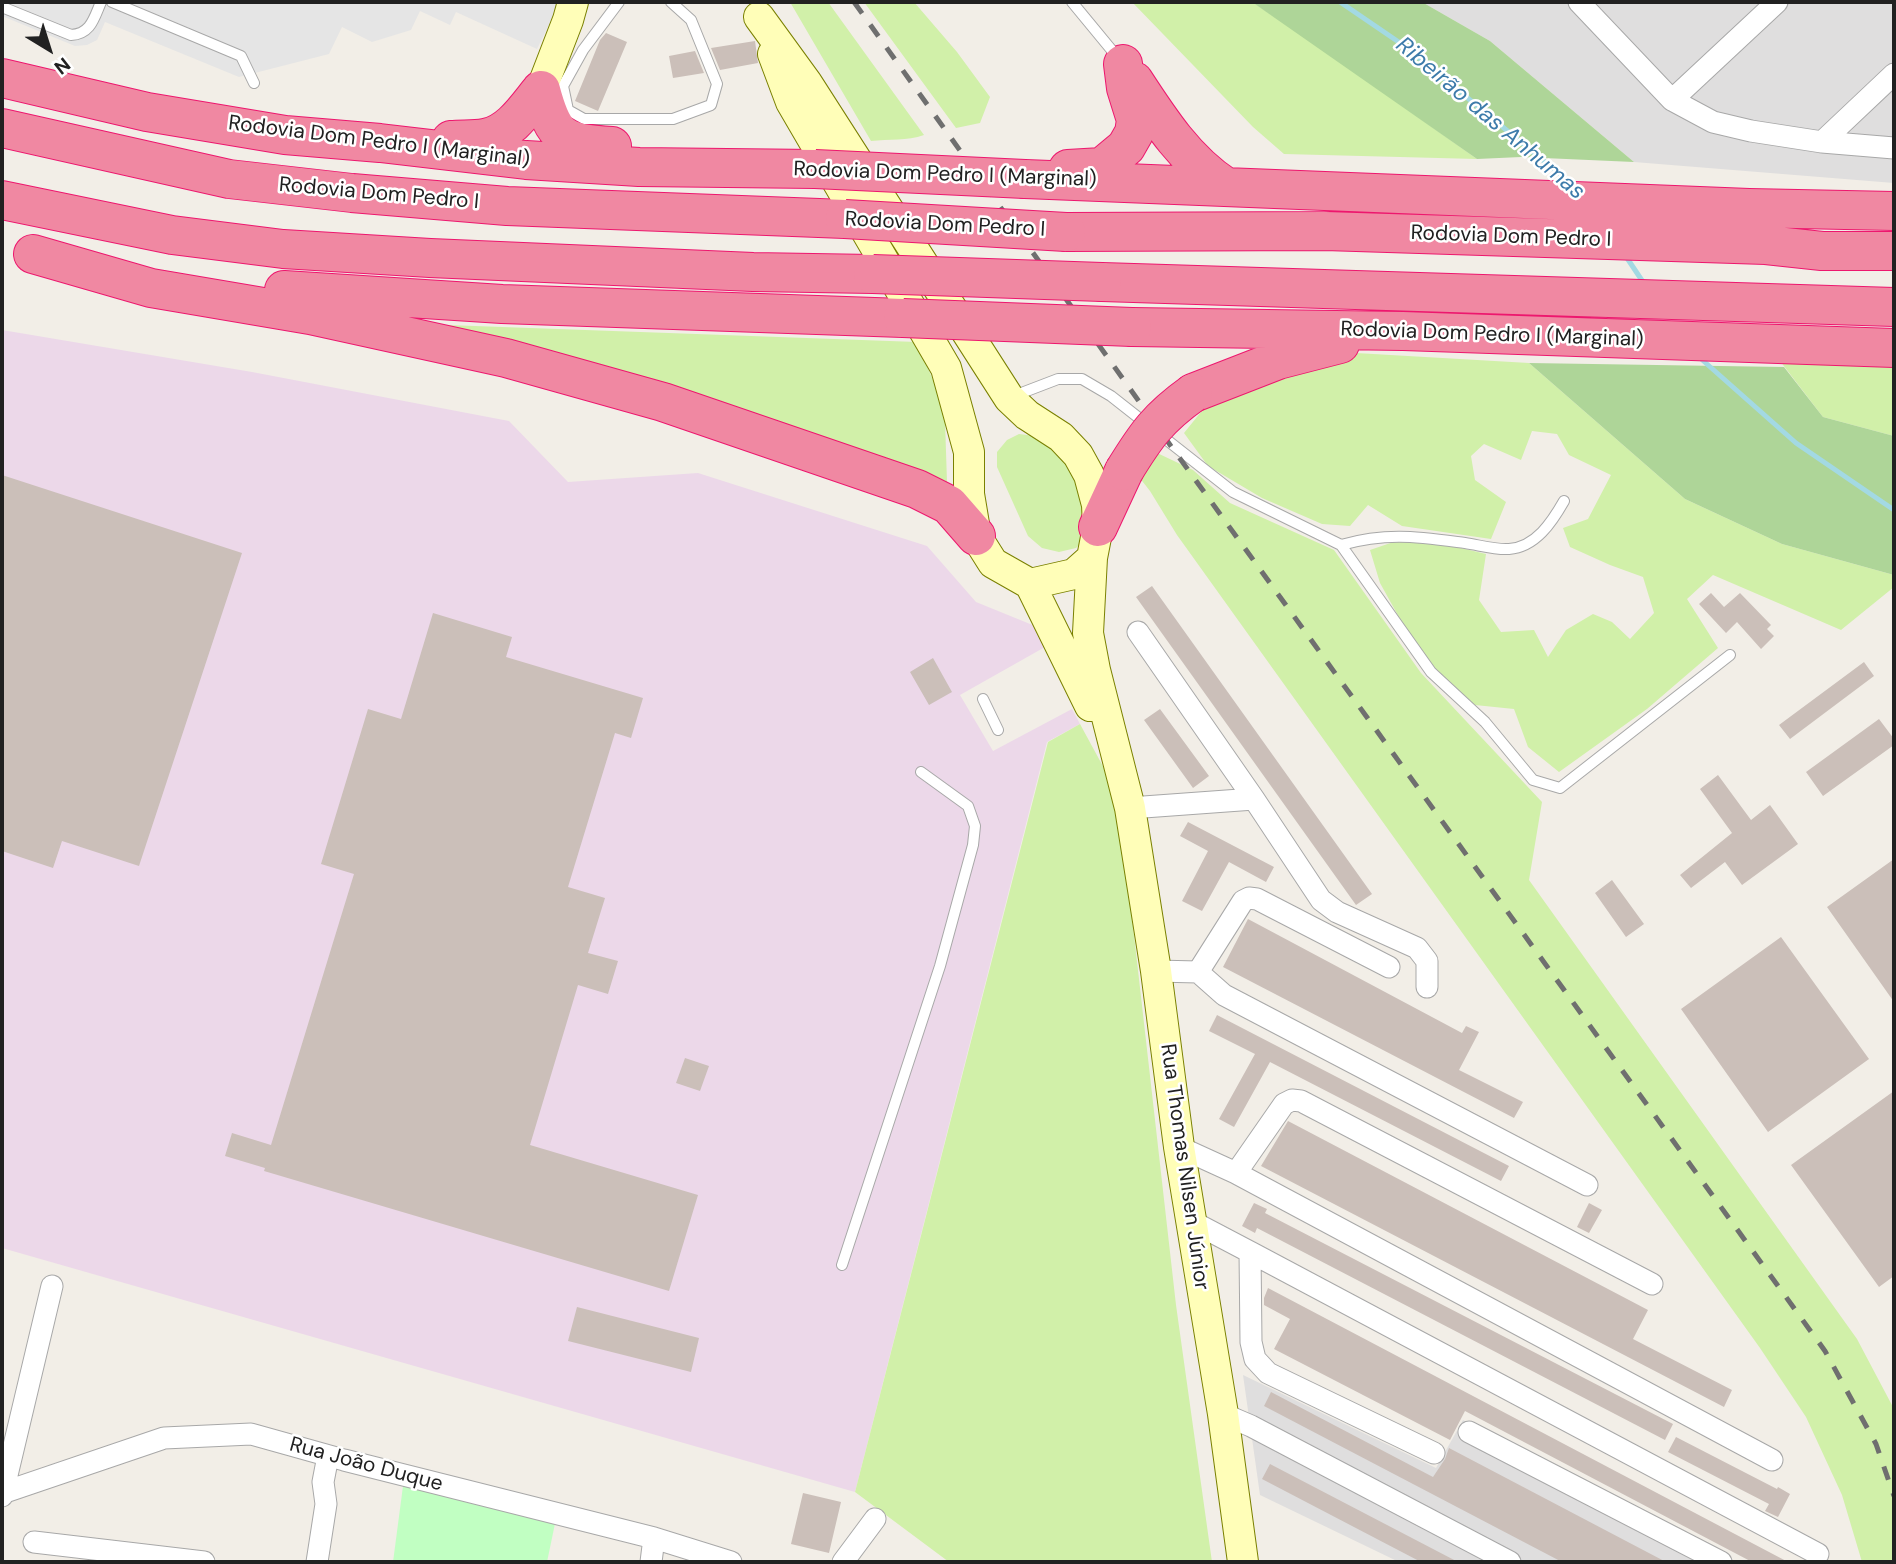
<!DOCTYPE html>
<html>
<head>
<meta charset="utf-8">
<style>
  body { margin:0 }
  #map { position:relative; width:1896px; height:1564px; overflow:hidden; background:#f2eee7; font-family:"DM Sans",sans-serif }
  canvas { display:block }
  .frame { position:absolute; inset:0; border:4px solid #212121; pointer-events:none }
  .north { position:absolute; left:14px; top:14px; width:70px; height:70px; -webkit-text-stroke:5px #fff; paint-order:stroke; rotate:142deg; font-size:19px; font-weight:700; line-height:28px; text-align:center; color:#212121 }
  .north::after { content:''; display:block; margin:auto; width:24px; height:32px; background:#212121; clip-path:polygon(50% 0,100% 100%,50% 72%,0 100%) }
</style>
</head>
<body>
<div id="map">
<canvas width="1896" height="1564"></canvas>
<div class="frame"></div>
<div class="north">N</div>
</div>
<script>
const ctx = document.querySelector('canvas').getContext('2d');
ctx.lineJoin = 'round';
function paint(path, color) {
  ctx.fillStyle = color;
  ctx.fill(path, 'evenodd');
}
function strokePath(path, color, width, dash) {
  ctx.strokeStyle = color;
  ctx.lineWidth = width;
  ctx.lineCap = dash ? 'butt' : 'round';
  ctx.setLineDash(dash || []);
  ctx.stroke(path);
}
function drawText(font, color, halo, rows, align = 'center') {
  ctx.font = font + ' "DM Sans",sans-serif';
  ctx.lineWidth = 5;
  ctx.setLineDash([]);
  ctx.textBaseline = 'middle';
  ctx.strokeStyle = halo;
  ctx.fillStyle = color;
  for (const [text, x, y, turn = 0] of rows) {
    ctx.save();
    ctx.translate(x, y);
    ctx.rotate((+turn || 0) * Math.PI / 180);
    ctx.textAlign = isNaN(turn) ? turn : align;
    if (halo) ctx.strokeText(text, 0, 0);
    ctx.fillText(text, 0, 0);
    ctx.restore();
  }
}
paint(new Path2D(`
  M1422 2H1894V183L1634 162 1490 41Z
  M1243 1375 1436 1468 1463 1420 1737 1562H1399L1260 1495Z`), '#dfdede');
paint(new Path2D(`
  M2 330 252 372 509 421 568 482 698 473 927 546 976 602 1035 626 1045 647 960 695 993 751 1072 709 1080 724 1047 742 855 1492 2 1248Z`), '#ecd8e9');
paint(new Path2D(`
  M790 2H828L924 135C907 141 889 139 871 141Z
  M864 2H914L957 52 990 97 980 123 956 128Z
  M1132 2H1252L1304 36 1477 159 1284 154 1253 127Z
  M392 323 917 342 938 392 945 421 947 482 926 483Z
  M1767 344 1894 348V436L1823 417Z
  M1356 353 1529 363 1685 499 1782 544 1894 575V587L1841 630 1713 575 1687 599 1718 648 1647 709 1559 772 1528 747 1514 709 1475 705 1426 666 1380 583 1370 550 1411 536 1486 554 1479 600 1501 632 1534 630 1548 657 1566 630 1593 614 1612 622 1630 639 1654 613 1643 577 1610 565 1570 547 1563 528 1588 519 1611 475 1569 455 1557 434 1532 431 1521 460 1484 444 1471 456 1475 480 1506 502 1491 539 1402 526 1368 505 1350 526 1322 524 1262 498 1208 466 1184 433 1205 407 1248 389Z
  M1019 434 1035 436 1055 450 1079 480 1089 536 1076 548 1059 552 1042 548 1028 536 997 467V452L1007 440Z
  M1155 452 1193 470 1230 503 1334 550 1421 673 1542 802 1529 880 1857 1339 1894 1409V1562H1862L1842 1495 1806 1417 1760 1348 1177 535 1150 491 1139 477Z
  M1080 724 1118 794 1176 1305 1212 1562H949L855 1492 1048 742Z`), '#d1f0a9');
paint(new Path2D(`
  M1252 2H1422L1490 41 1634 162 1521 157 1477 159Z
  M1529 363 1784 367 1823 417 1894 436V575L1782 544 1685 499Z`), '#aed598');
paint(new Path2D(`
  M403 1486 557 1514 547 1562H393Z`), '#c1ffc2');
paint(new Path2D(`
  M2 2H560L537 49 456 12 450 25 420 11 411 30 372 42 342 27 329 54 239 77 105 22 97 40 87 45 75 46 2 16Z`), '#e5e5e5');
strokePath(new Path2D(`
  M1340 2 1406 47 1574 186
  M1625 255 1645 285
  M1699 357 1796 443 1894 510`), '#a3d9e3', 5);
paint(new Path2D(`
  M606 33 627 42 598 111 575 101 600 40Z
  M755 41 758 63 720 70 711 48Z
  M695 51 704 73 673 78 669 56Z
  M2 475 242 553 139 866 62 841 53 868 2 851Z
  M1152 586 1372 894 1356 905 1136 597Z
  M1711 593 1724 607 1740 593 1771 625 1767 629 1774 636 1761 649 1737 622 1726 633 1699 604Z
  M433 613 512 637 506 657 643 698 631 738 615 733 568 887 605 898 588 953 618 961 608 994 578 985 530 1145 698 1195 669 1291 264 1171 265 1168 225 1156 232 1133 271 1145 354 874 321 864 368 709 401 719Z
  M933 658 952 692 929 705 910 672Z
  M1864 662 1874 676 1790 739 1779 725Z
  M1160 709 1209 776 1193 788 1144 720Z
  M1879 719 1894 739V745L1823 796 1806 772Z
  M1718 775 1751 820 1770 805 1798 844 1742 885 1725 862 1691 888 1680 875 1732 833 1700 789Z
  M1188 822 1274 867 1266 882 1229 862 1202 911 1182 901 1208 851 1180 836Z
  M1894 859V1002L1827 907Z
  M1612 880 1644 924 1626 937 1595 893Z
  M1248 919 1462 1033 1466 1026 1479 1032 1459 1070 1523 1102 1514 1118 1223 967Z
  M1781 937 1869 1059 1768 1132 1681 1009Z
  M1217 1015 1509 1166 1501 1181 1270 1062 1234 1127 1219 1119 1255 1054 1209 1031Z
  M685 1058 709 1066 700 1091 676 1083Z
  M1894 1091V1276L1879 1287 1791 1165Z
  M1288 1121 1648 1310 1633 1339 1732 1390 1724 1407 1261 1166Z
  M1254 1203 1267 1209 1265 1213 1673 1424 1665 1440 1257 1228 1255 1233 1242 1226Z
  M1589 1203 1602 1210 1589 1233 1577 1227Z
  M1268 1288 1788 1562H1752L1465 1411 1450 1440 1274 1349 1290 1319 1264 1305V1298Z
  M577 1307 699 1338 691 1372 568 1341Z
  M1271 1392 1433 1477 1445 1459 1449 1448 1666 1562H1562L1264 1406Z
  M1676 1437 1777 1489 1778 1487 1790 1494 1778 1517 1765 1511 1769 1504 1668 1452Z
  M1270 1464 1458 1562H1421L1262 1479Z
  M803 1493 841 1502 829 1553 791 1544Z`), '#cbbfb9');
const lane = new Path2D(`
  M112 2 241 56 254 83
  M619 2 583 50 563 86 568 110 584 119H673L711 105 717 84 691 20 671 2
  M1072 2 1119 59
  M2 7 71 35C91 34 94 18 101 2
  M1011 397 1058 379H1082L1111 396 1233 492 1341 545 1431 672 1485 722 1533 780 1560 788 1730 655
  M1341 545C1388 532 1418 537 1465 543 1479 545 1495 550 1509 549 1536 547 1552 522 1564 501
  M983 699 998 730
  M842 1265 940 966 973 845 975 826 968 806 921 772`);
const street = new Path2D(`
  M1579 2 1672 100 1713 122 1751 131 1822 142 1894 148
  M1672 100 1777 2
  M1822 142 1894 74
  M1138 632 1254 799 1321 900 1337 912 1417 948 1427 961V987
  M1130 808 1254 799
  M1156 971 1198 972 1224 995 1587 1185
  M1198 972 1243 901 1249 898 1257 899 1389 967
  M1179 1147 1236 1173 1772 1460
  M1236 1173 1284 1104 1292 1100 1301 1101 1652 1284
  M1191 1221 1250 1252
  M1223 1414 1251 1426 1510 1562
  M1469 1432 1721 1562
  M1434 1453 1268 1373 1255 1359 1251 1342 1250 1252 1818 1554
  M2 1493 164 1438 251 1434 344 1460 654 1538 731 1562
  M2 1496 52 1286
  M34 1542 204 1562
  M317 1562 326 1504 323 1482 328 1456
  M651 1562 654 1538
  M843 1562 875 1519`);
const secondary = new Path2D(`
  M759 17 807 83 1009 398 1027 415 1061 437 1078 455 1089 475 1097 505 1098 527 1092 558 1088 633 1095 670 1130 808 1156 971 1179 1147 1223 1414 1243 1562
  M773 54 791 102 946 368 969 452V494L976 536 993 563 1030 584 1090 706
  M541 90 568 20 573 2
  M1030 584 1074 574 1092 558`);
const highway = new Path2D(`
  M2 78 147 112 285 135 380 143 526 160 639 167 815 169
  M1134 81C1160 121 1186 161 1226 187
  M541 90C554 139 562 143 612 146
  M2 128 229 179 352 193 507 206 845 219
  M451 140C462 139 474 140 485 138 510 134 527 107 541 90
  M1068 169 1102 167 1126 147 1134 133 1136 120 1126 88 1123 64
  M1025 179 1749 208 1894 211
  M2 200 172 235 283 249 430 258 753 272 873 274
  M1066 232 1325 231 1766 245 1822 251H1894
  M33 254 151 288 310 315 506 358 663 402 917 489 949 505 976 536
  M1102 282 1894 307
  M284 290 502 304 903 318
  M1132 327 1403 331 1894 348
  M1193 393 1278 360 1340 344
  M1098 527 1124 471`);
strokePath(lane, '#a8a8a8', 12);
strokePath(street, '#a8a8a8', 23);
strokePath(secondary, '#7a8000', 32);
strokePath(highway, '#ed176e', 40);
strokePath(lane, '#fff', 10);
strokePath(street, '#fff', 21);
strokePath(secondary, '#fffeb8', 30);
strokePath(highway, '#f088a2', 38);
strokePath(new Path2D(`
  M854 2 1168 442 1825 1351 1876 1444 1894 1496`), '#6f6f6f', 5, [14, 14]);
const highwayBridge = new Path2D(`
  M815 169 1025 179
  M845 219 1066 232
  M873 274 1102 282
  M903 318 1132 327
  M1124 471C1146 435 1158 418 1193 393`);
strokePath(highwayBridge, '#ed176e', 40, []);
strokePath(highwayBridge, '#f088a2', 38);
drawText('21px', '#212121', '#fff', [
  ["Rodovia Dom Pedro I (Marginal)",379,142,7],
  ["Rodovia Dom Pedro I (Marginal)",945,175,2],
  ["Rodovia Dom Pedro I",379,194,5],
  ["Rodovia Dom Pedro I",945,225,3],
  ["Rodovia Dom Pedro I",1511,237,2],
  ["Rodovia Dom Pedro I (Marginal)",1492,335,2],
  ["Rua Thomas Nilsen Júnior",1184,1167,82],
  ["Rua João Duque",366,1465,15]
]);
drawText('italic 23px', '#3d7baa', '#fff', [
  ["Ribeirão das Anhumas",1490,119,40]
]);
</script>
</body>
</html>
